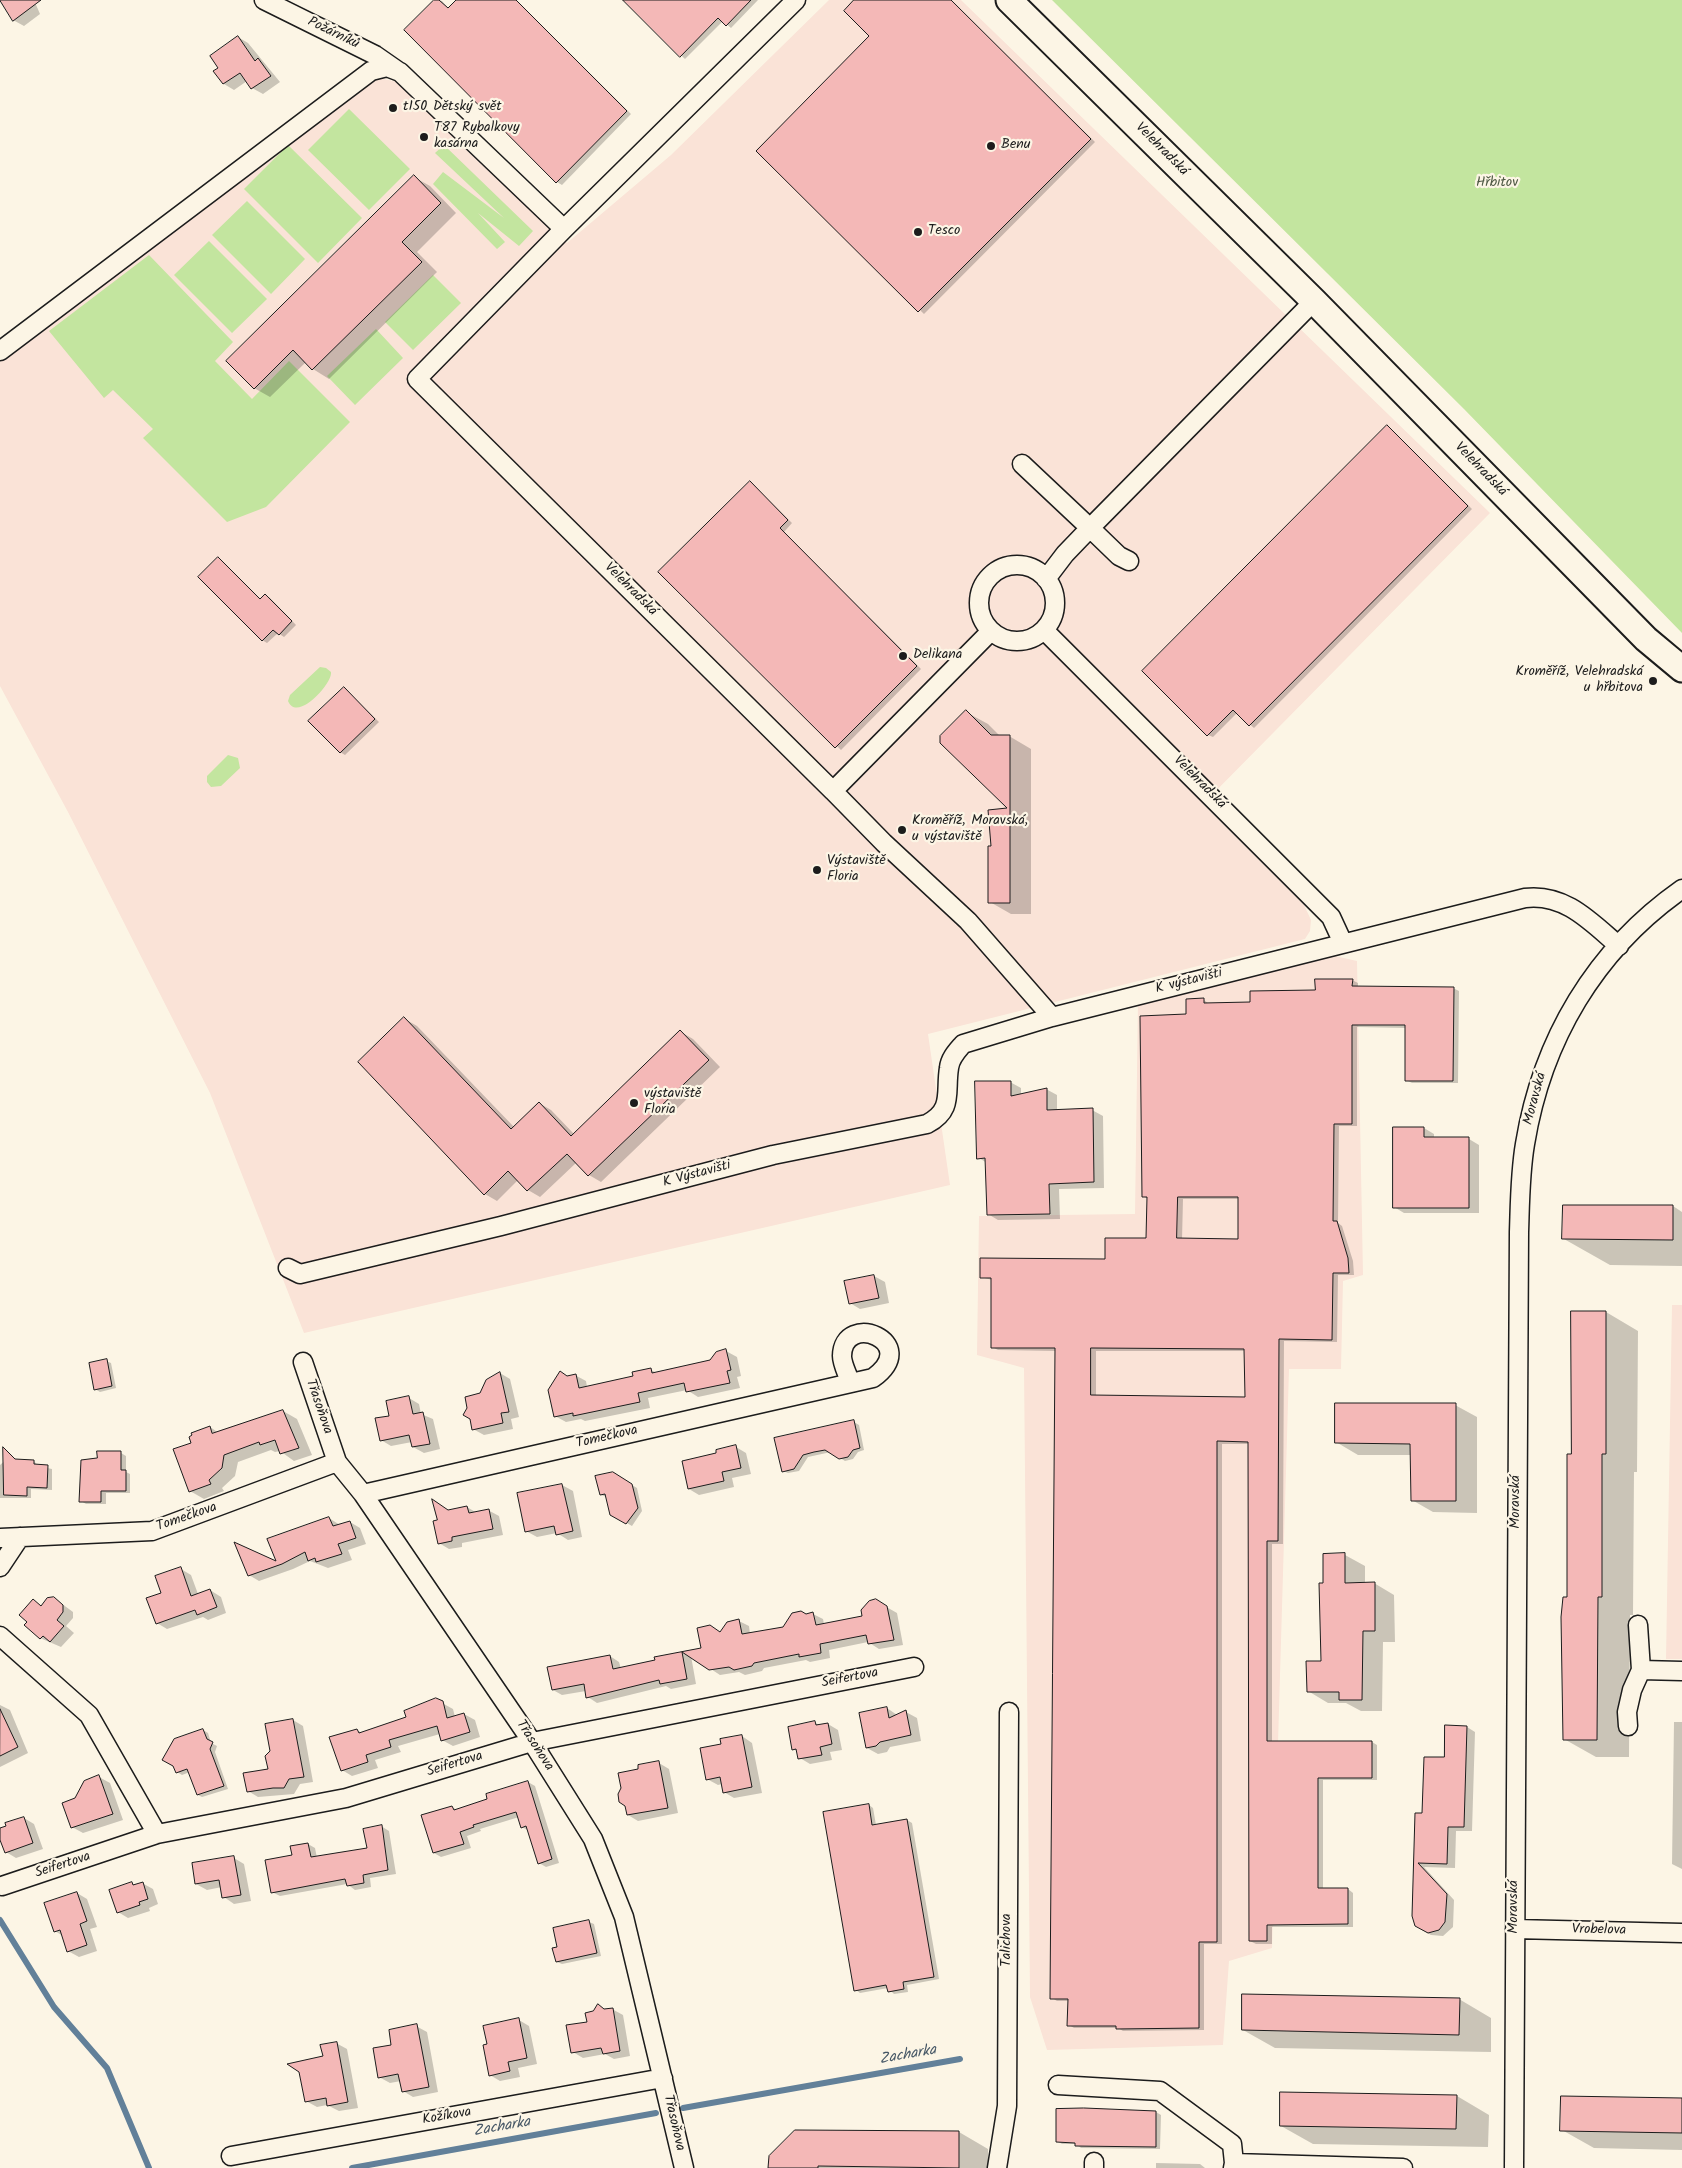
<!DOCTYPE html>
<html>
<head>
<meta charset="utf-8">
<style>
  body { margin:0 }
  canvas { display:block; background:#fcf5e5 }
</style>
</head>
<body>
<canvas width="1682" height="2168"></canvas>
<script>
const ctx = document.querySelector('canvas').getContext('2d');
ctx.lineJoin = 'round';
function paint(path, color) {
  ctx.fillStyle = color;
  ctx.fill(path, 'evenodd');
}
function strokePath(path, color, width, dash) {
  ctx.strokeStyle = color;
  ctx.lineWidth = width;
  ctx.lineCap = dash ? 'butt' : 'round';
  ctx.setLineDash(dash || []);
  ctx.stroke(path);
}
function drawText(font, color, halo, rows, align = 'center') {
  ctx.font = font + ' Kalam,sans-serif';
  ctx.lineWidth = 4.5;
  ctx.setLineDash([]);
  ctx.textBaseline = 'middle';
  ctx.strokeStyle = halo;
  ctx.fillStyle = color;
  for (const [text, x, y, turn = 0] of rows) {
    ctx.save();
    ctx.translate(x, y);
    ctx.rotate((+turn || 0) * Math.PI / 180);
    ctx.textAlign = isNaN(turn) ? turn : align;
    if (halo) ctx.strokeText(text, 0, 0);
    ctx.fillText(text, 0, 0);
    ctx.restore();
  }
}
paint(new Path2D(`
  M829 0H961L1490 513 1203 804 1304 905 1311 920 1310 931 1305 939 928 1034 950 1185 304 1333 210 1093 68 812 0 686V362L376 77 397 82 567 243 671 155Z
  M1326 954 1357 961 1363 1275 1343 1281 1341 1369H1289L1272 1948 1229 1961 1223 2045 1047 2050 1030 1997 1024 1368 977 1355 979 1216 1135 1214 1138 1001Z
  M1672 1305H1682V1659H1666Z`), '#fae3d7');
paint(new Path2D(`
  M1052 0H1682V633L1464 409Z
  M349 109 410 169 369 210 308 150Z
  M288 145 362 218 318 263 244 189Z
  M444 145 533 231 519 246 478 213 505 242 497 249 433 184 443 172 504 218 435 153Z
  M247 201 305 259 271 294 212 235Z
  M209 241 267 299 232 333 174 275Z
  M149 255 233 342 215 361 252 399 289 361 350 422 266 507 227 522 143 438 153 429 113 390 104 398 49 331Z
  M433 275 461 303 413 350 385 322Z
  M376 329 403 358 355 405 327 376Z
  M320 667 326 668 331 672C333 683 297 723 288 701L290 695Z
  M228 755 238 758 240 768 221 786 211 787 207 782V776Z`), '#c3e59f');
paint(new Path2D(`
  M0 0H34L40 14 24 26 13 20Z
  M435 0 442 1 449 9 458 0H516L631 114 562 185 557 182 405 30Z
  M624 0H758L731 28 723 21 685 59Z
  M856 0H951L1095 142 924 314 757 151 871 36Z
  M238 37 248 43 280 82 263 94 252 88 247 81 234 90 224 84 215 71 220 68Z
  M414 177 430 186 456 213 417 252 437 272 329 379 313 369 306 362 270 397 254 388Z
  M1388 426 1472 509 1254 728 1237 713 1213 737 1208 735Z
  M750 482 792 523 784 532 921 669 841 750 660 572Z
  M218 558 261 600 266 596 270 598 296 625 284 637 278 633 267 643 262 640Z
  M344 688 379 722 345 755 340 752Z
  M966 712 988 724 1000 736H1009L1031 749V914H1011L990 902 993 848 1010 809Z
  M1352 980 1358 983V987L1453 988 1459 991 1458 1083H1412L1406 1080V1028L1357 1027V1126H1339L1338 1223 1342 1226 1353 1261 1354 1275H1338L1337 1342 1284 1341 1283 1544H1272V1742H1372L1377 1745V1780H1323V1889H1348L1353 1893V1927H1272V1944H1256L1250 1941 1249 1444H1222V1944H1204V2030L1123 2031 1118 2028H1074L1069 2025V2001H1057L1052 1998 1056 1351 998 1350 992 1347V1280L981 1277 1106 1260 1148 1239V1199L1143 1196 1187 1016 1204 1000 1209 1004H1251L1316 992ZM1183 1199H1239V1240H1182ZM1096 1351H1246V1398L1096 1396Z
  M405 1019 417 1026 514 1127 539 1103 551 1110 574 1134 681 1032 693 1039 720 1067 601 1182 589 1175 577 1162 540 1197 528 1190 518 1180 497 1201 485 1194Z
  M1010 1082 1021 1088V1095L1046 1089 1057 1095V1111L1092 1110 1103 1116 1104 1188 1059 1189 1060 1219 998 1220 988 1214 987 1163 979 1158Z
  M1424 1128 1434 1134V1139H1469L1479 1145V1213H1404L1394 1207Z
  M1673 1206 1682 1212V1266L1610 1265 1564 1239Z
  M874 1276 885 1282 889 1303 860 1309 850 1303 846 1282Z
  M1606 1312 1638 1331 1637 1472H1634L1633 1615H1630L1629 1757H1596L1564 1739 1572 1455Z
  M726 1351 737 1357 741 1376 737 1377 740 1388 698 1397 687 1390 648 1398 650 1408 585 1421 581 1419 566 1422 555 1416 568 1377 575 1375 586 1381 587 1387 635 1377 651 1370 657 1373 710 1361Z
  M106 1361 111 1363 116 1388 100 1392 95 1389Z
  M500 1373 510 1379 519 1417 511 1419 513 1429 484 1435 473 1429 481 1394Z
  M409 1398 419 1404 421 1414 433 1419 440 1449 424 1453 413 1447 412 1442 391 1446 381 1440 390 1417Z
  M1455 1405 1477 1417V1513L1433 1512 1412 1500V1455H1358L1336 1442Z
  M283 1411 297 1419 312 1455 294 1461 280 1451 275 1452 271 1450 238 1462 235 1476 222 1488 224 1491 204 1499 190 1491 193 1444 210 1427 219 1433Z
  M854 1422 859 1425 864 1450 858 1452 853 1459 845 1461 831 1452 808 1457 799 1471 788 1473 783 1471 776 1438Z
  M736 1447 746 1453 751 1474 732 1478 734 1487 699 1495 689 1489 718 1454Z
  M121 1453 126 1456V1472L130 1474V1493H106V1504H86L81 1501Z
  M10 1456 17 1461H34L38 1466 52 1469V1490L31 1489V1498H0V1465Z
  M612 1473 637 1488 642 1511 632 1526 611 1514 607 1497 601 1495Z
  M562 1485 573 1491 582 1537 568 1540 557 1533 537 1537 526 1531Z
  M467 1507 477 1513 488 1510 499 1516 503 1535 462 1543V1547L449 1549 439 1543V1521Z
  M329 1518 340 1525 350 1522 360 1528 366 1544 348 1550 352 1560 328 1568 310 1561 293 1569 259 1581 249 1575 278 1564Z
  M1345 1555 1365 1566V1584L1374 1583 1394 1595 1395 1642H1383L1382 1711H1361L1346 1703H1328L1308 1691 1322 1662 1324 1585Z
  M181 1569 191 1575 198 1594 210 1590 221 1597 226 1613 208 1620 203 1617 167 1629 157 1623 163 1594Z
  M54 1598 73 1612V1618L66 1626 74 1633 61 1647 40 1638 28 1622 33 1601 42 1606Z
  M876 1601 897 1613 903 1645 879 1649 868 1642 829 1650 830 1658 810 1662 806 1660 764 1668 762 1671 745 1675 739 1672 720 1675 691 1656 696 1684 671 1689 666 1686 597 1703 588 1697 586 1691 562 1695 553 1690 610 1656 619 1662 621 1669 657 1661 656 1658 703 1649 739 1621 749 1626 750 1634 784 1628 793 1614H813L823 1619 824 1624 863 1617Z
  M442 1703 453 1709 455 1717 464 1714 475 1720 480 1737 453 1746 442 1740 440 1734 398 1746 401 1752 375 1760 378 1768 352 1776 342 1770 357 1730 362 1733 407 1718Z
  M0 1705 10 1710 28 1753 0 1767Z
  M887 1708 897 1715 906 1712 917 1718 921 1741 890 1747 887 1752 878 1754 867 1748Z
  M293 1720 303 1726 313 1782 300 1784 294 1794 258 1797 248 1791 269 1770Z
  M1674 1722H1682V1869L1672 1864Z
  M815 1723 820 1725 828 1724 838 1730 842 1750 830 1752 832 1760 810 1764 800 1758 798 1752 794 1749Z
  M1446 1727H1467L1475 1732 1472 1831H1456L1455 1868 1424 1867 1454 1900 1453 1927 1443 1936 1431 1935 1422 1930 1414 1919 1416 1815H1423L1445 1758Z
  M203 1730 208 1733 211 1743 217 1746 215 1752 228 1789 202 1797 198 1795 190 1772 182 1775 177 1772Z
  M742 1736 752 1743 762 1793 734 1798 724 1792 722 1784 718 1785 707 1779 723 1745Z
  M659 1763 669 1769 678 1813 638 1821 628 1815 640 1770Z
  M99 1777 110 1783 123 1820 83 1833 72 1827 76 1799Z
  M528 1782 535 1786 559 1863 546 1867 539 1863 529 1831 522 1827 519 1817 480 1829 481 1831 467 1836 471 1848 441 1857 434 1853 452 1807 457 1810 489 1800Z
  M869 1805 873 1808 876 1825 907 1820 912 1823 939 1979 907 1985 908 1992 894 1994 888 1988 860 1993 856 1990Z
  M24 1818 34 1824 43 1849 16 1858 6 1852 0 1830Z
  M381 1826 389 1831 396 1874 370 1878 371 1887 355 1890 347 1884 280 1896 272 1892 294 1856 308 1844 315 1848 317 1858 368 1849Z
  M234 1858 244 1864 251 1901 234 1904 224 1897 222 1887 207 1890 196 1884Z
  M132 1883 136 1886 142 1883 153 1889 158 1904 149 1908 150 1911 128 1918 118 1912Z
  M77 1893 87 1899 97 1927 90 1929 97 1951 79 1957 68 1951 63 1936 55 1931Z
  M589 1922 594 1924 601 1956 562 1964 557 1962 558 1948Z
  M1459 1999 1491 2018V2052L1275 2048 1243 2030Z
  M598 2005 606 2010 612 2009 623 2015 630 2056 614 2059 605 2054 583 2058 573 2052Z
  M519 2020 529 2026 537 2064 518 2068 520 2077 500 2081 490 2075Z
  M416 2026 427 2032 438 2092 413 2097 403 2091 401 2081 390 2083 379 2077 393 2046Z
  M336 2043 347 2049 358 2108 339 2111 327 2105 317 2107 306 2101 324 2057Z
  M1457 2096 1489 2115 1488 2147 1313 2144 1281 2126Z
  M1682 2100V2150L1594 2148 1562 2130Z
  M1156 2112 1161 2115 1160 2149 1081 2148 1076 2144H1062L1057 2141Z
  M796 2131 959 2132 988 2149V2168H770Z
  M1156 2163 1200 2164 1205 2168H1156Z`), '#0003');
strokePath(new Path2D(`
  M0 1920 54 2007 107 2068 149 2168
  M683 2108 960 2059
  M352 2168 656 2113`), '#628099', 6);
const building = new Path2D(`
  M0 0H41L13 21Z
  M434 0H439L448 8 456 0H516L627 111 556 183 404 30Z
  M623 0H751L726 26 718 18 680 57Z
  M854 0H951L1091 139 918 312 756 151 869 36 844 11Z
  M238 36 255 61 258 58 271 76 251 89 240 73 223 84 213 71 218 68 210 56Z
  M414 175 441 203 402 242 422 262 312 370 293 350 254 389 226 361Z
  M1387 425 1468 506 1249 726 1233 710 1207 736 1142 671Z
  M750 481 788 520 780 528 917 666 835 748 658 572Z
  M218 557 260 599 265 594 292 621 279 635 273 630 262 641 198 577Z
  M344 687 375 719 340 753 308 721Z
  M966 710 991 735H1010V903H988V846H991L988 810 1007 808 940 743V736Z
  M1315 979H1353L1352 986 1454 987 1453 1081H1405V1025H1352V1124H1334L1333 1221H1337L1348 1258 1349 1273H1333L1332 1340 1279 1339 1278 1541H1267V1741H1372V1778H1318V1888H1348V1924L1267 1925V1941H1249L1248 1442 1217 1441V1942H1199V2028L1116 2029V2026H1067L1068 1999H1050L1055 1348H991V1278H980V1258L1105 1259V1238H1146L1147 1197H1142L1140 1016 1186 1014V999L1204 998V1003L1250 1002V991L1315 990ZM1178 1197H1238V1239L1177 1238ZM1091 1348 1244 1349 1245 1397 1091 1395Z
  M404 1017 511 1129 539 1102 571 1136 680 1030 709 1060 588 1176 567 1154 527 1191 508 1171 484 1195 358 1062Z
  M975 1081H1011V1096L1047 1088V1110L1093 1108 1094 1182 1049 1184 1050 1214 987 1215 985 1158 977 1159Z
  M1393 1127H1424V1137H1469V1208H1393Z
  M1563 1205H1673V1240L1562 1239Z
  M874 1275 879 1298 849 1304 844 1281Z
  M1571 1311H1606V1454H1602V1597H1598L1597 1740H1563L1561 1617 1563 1597H1567V1454H1571Z
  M726 1349 731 1370 727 1371 730 1383 686 1392 684 1383 638 1393 640 1402 573 1416V1413L554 1417 548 1390 560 1371 567 1376 576 1374 579 1388 633 1376 632 1372 651 1368 652 1373 710 1360 716 1352Z
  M107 1359 112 1386 94 1390 89 1363Z
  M500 1372 509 1412 501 1413 503 1423 472 1430 470 1419 463 1415 467 1408 465 1397 480 1393 486 1380Z
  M409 1396 413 1414 423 1412 430 1444 412 1447 409 1435 380 1441 375 1418 389 1416 386 1401Z
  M1335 1403H1456V1501H1411L1410 1444 1335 1443Z
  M283 1410 299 1448 280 1454 275 1440 260 1445 259 1442 224 1455 222 1468 209 1480 211 1484 189 1492 173 1449 191 1443 189 1437 192 1435 191 1433 210 1426 212 1433Z
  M854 1420 860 1448 853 1450 848 1457 839 1459 825 1450 814 1452 803 1455 794 1469 782 1472 774 1438Z
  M736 1445 741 1468 722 1472 724 1481 688 1489 682 1461 716 1453V1450Z
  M3 1447 15 1459 34 1460V1464L48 1465 47 1488 27 1487V1496L4 1495Z
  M97 1451H121V1470H126V1491H101V1502H79L81 1460 97 1458Z
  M613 1472 632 1484 638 1508 626 1524 610 1515 605 1494 600 1495 595 1476Z
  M562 1484 573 1531 556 1535 554 1526 525 1532 517 1493Z
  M432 1499 448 1510 467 1506 469 1513 489 1509 493 1529 452 1537V1541L438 1544 433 1521 437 1520Z
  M329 1517 333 1526 350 1521 356 1538 338 1544 342 1554 316 1562 315 1558 308 1561 305 1552 282 1564 248 1576 234 1542 276 1561 267 1539Z
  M1345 1553V1583L1375 1582V1631H1363L1362 1700H1339V1692H1307L1306 1661H1321L1319 1583H1323V1554Z
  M181 1567 191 1596 210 1589 217 1607 197 1615 195 1610 156 1624 146 1598 161 1593 155 1576Z
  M54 1597 63 1605V1612L57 1620 64 1626 50 1642 43 1636 40 1639 24 1625 27 1622 19 1615 33 1599 41 1606 47 1598Z
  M876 1599 887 1606 894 1640 868 1644 866 1635 820 1644 821 1653 799 1657V1654L754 1663 752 1666 734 1670 729 1667 709 1670 682 1652 687 1679 660 1684 659 1680 586 1698 584 1684 552 1690 547 1667 610 1655 613 1669 655 1660 654 1657 701 1648 697 1628 710 1625 720 1632 727 1622 739 1619 742 1634 783 1627 792 1613 801 1611 806 1614 813 1612 816 1625 862 1616 861 1610 869 1601Z
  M436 1698 443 1701 447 1718 464 1713 470 1732 441 1741 437 1726 389 1740 391 1747 366 1755 368 1762 341 1771 329 1737 357 1729 359 1733 406 1717 404 1711Z
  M887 1707 889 1718 906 1710 911 1735 880 1742 876 1746 866 1748 859 1713Z
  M0 1709 18 1747 0 1756Z
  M293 1719 304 1777 289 1779 284 1788H273L247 1792 243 1773 268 1769 265 1756 270 1751 265 1724Z
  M815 1721 816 1725 828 1723 832 1744 820 1747 822 1755 798 1759 796 1749 792 1750 788 1727Z
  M1445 1725 1467 1726 1464 1827H1448L1447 1864 1418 1863 1447 1894 1445 1922 1439 1930 1428 1933 1415 1926 1412 1916 1415 1813H1422L1424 1757H1444Z
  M203 1729 207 1739 213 1742 210 1749 224 1786 197 1795 187 1769 176 1773 173 1766 162 1760 174 1739Z
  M742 1735 752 1787 723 1793 720 1777 706 1780 700 1748 721 1744 720 1739Z
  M659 1761 668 1808 627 1815 625 1806 619 1802 618 1794 621 1788 618 1773 638 1769V1765Z
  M99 1775 113 1814 71 1828 62 1803 75 1798 84 1781Z
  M528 1781 552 1859 538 1864 526 1826 521 1828 516 1812 473 1825 474 1827 460 1832 464 1844 433 1853 421 1815 452 1806 454 1810 487 1799 486 1794Z
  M869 1804 872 1825 907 1819 934 1977 903 1982 904 1989 888 1992 886 1985 854 1991 823 1812Z
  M24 1817 33 1843 5 1853 0 1840V1828L6 1826 5 1823Z
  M382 1825 388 1870 363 1875 364 1883 347 1886 345 1879 271 1893 265 1860 292 1855 290 1846 308 1843 311 1857 367 1848 363 1829Z
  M234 1856 241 1895 222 1898 219 1880 195 1884 192 1863Z
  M132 1882 133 1885 143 1882 148 1899 139 1902 140 1905 117 1913 109 1890Z
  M77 1892 87 1921 80 1924 87 1945 67 1952 60 1930 54 1932 44 1903Z
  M589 1920 597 1953 556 1962 552 1948 557 1947 553 1928Z
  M1242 1994 1460 1998 1459 2035 1242 2030Z
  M598 2004 604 2009 613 2008 620 2051 603 2054 601 2048 571 2053 566 2025 587 2022 585 2013 593 2011Z
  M519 2018 527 2058 508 2062 510 2071 489 2076 483 2045 487 2044 483 2026Z
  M417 2024 429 2087 402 2092 398 2074 378 2078 373 2048 391 2045 389 2030Z
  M337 2042 348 2102 327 2106 326 2098 305 2102 299 2072 287 2064 323 2056 320 2045Z
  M1280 2092 1457 2095 1456 2129 1280 2126Z
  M1561 2096 1682 2098V2133L1560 2131Z
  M1084 2108 1156 2111V2147L1075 2146V2143L1056 2142V2109Z
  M795 2130 959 2131V2168L818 2166V2168H768L769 2156Z`);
paint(building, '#f4b8b7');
strokePath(building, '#1c1c1c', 1);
const minor = new Path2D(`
  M264 0 375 55 398 71
  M796 0 564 229 417 379 833 791 991 631
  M0 351 371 71 387 67 400 72 564 229
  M1022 464 1090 528 1314 301
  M979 603a38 38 0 1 1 76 0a38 38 0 1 1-76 0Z
  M1046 579 1065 554 1090 528 1119 556 1129 561
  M1044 630 1331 917 1343 943
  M833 791 884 843 968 921 1052 1017 1525 898C1565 893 1591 922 1619 946
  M288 1268 300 1274 501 1226 773 1155 927 1124C954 1110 945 1092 949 1068 950 1058 957 1051 963 1044L1052 1017
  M303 1362 337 1462 363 1494 532 1742 593 1839 624 1917 684 2168
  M363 1494 873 1378C923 1342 843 1310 842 1356 842 1364 848 1375 850 1382
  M0 1538 152 1531 337 1462
  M0 1567 20 1537
  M0 1636 89 1715 157 1834
  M1641 1670 1682 1671
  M1628 1726 1627 1712 1632 1690 1641 1670 1638 1625
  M2 1886 157 1834 346 1798 532 1742 914 1667
  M1515 1929 1682 1933
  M1058 2085 1160 2091 1232 2144 1234 2163
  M231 2156 663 2078
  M997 2168 1007 2106 1009 1712
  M1094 2168V2162
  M1233 2168 1234 2163 1403 2168
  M1514 2168 1519 1232C1520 1203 1520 1173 1525 1144 1542 1040 1595 950 1682 889`);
const secondary = new Path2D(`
  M1009 0 1314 301 1646 639 1682 669`);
strokePath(minor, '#1c1c1c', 21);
strokePath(secondary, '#1c1c1c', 29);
strokePath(minor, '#fcf5e5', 18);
strokePath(secondary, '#fcf5e5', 25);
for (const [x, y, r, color] of [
  [393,108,5,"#1c1c1c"],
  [424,137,5,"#1c1c1c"],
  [991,146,5,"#1c1c1c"],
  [918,232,5,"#1c1c1c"],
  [903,656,5,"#1c1c1c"],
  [1653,681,5,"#1c1c1c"],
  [902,830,5,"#1c1c1c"],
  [817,870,5,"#1c1c1c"],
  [634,1103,5,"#1c1c1c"]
]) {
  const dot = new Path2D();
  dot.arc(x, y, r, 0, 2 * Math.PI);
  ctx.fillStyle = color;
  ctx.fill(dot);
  strokePath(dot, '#fcf5e5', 2);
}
drawText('14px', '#1c1c1c', '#fcf5e5', [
  ["Požárníků",333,34,26],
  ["Velehradská",1161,150,45],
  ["Velehradská",1480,470,46],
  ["Velehradská",630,590,45],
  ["Velehradská",1199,783,45],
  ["K výstavišti",1189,982,-14],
  ["Moravská",1536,1099,-75],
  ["K Výstavišti",697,1175,-15],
  ["Třasoňova",318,1407,71],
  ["Tomečkova",607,1438,-13],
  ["Moravská",1517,1502,-90],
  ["Tomečkova",187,1518,-19],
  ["Seifertova",850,1679,-11],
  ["Třasoňova",534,1746,57],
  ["Seifertova",455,1765,-17],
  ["Seifertova",63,1866,-18],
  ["Moravská",1515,1907,-90],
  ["Vrobelova",1599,1931,1],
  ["Talichova",1008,1940,-90],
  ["Kožíkova",447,2117,-10],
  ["Třasoňova",673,2123,77]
]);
drawText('14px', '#1c1c1c', '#fcf5e5', [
  ["t150 Dětský svět",403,108],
  ["T87 Rybalkovy",434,129],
  ["kasárna",434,145],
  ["Benu",1001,146],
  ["Tesco",928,232],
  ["Delikana",913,656],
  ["Kroměříž, Velehradská",1643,673,"right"],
  ["u hřbitova",1643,689,"right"],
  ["Kroměříž, Moravská,",912,822],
  ["u výstaviště",912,838],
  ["Výstaviště",827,862],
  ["Floria",827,878],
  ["výstaviště",644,1095],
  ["Floria",644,1111]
], 'left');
drawText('14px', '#4e5843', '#fcf5e5', [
  ["Hřbitov",1497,184]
]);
drawText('italic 15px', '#455665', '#fcf5e5', [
  ["Zacharka",908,2056,-10],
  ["Zacharka",502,2128,-10]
]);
</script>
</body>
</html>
